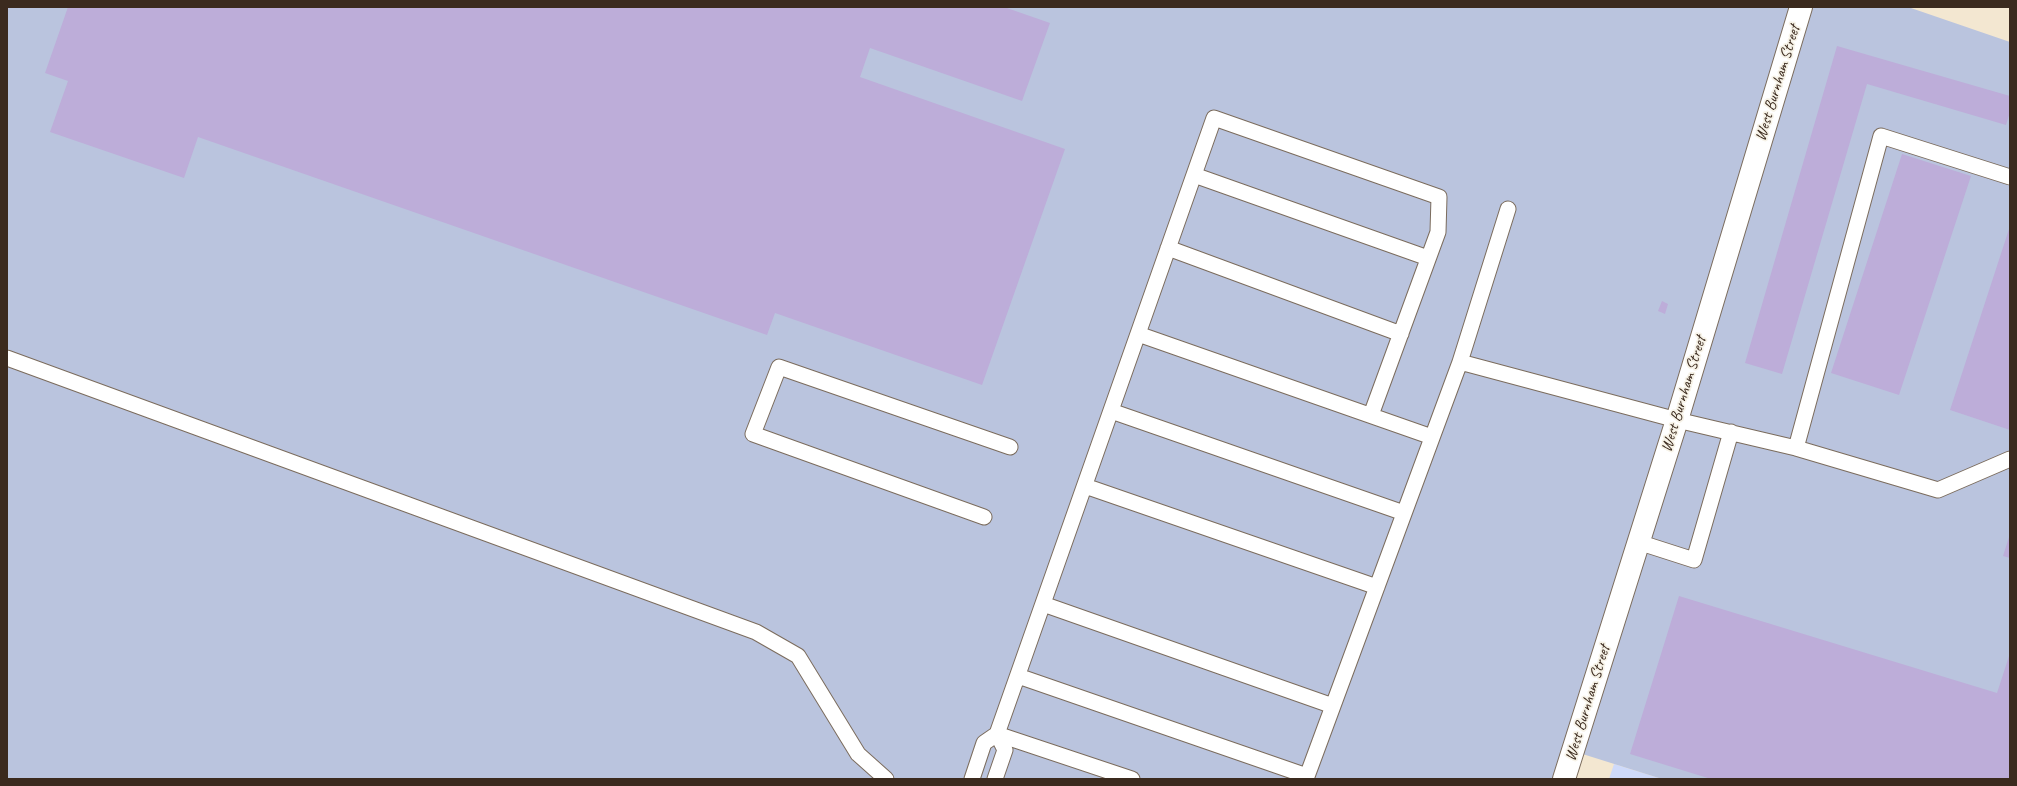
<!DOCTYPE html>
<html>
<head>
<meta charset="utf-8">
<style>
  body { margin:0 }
  #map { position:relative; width:2017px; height:786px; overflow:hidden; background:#f3e7d1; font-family:Caveat,sans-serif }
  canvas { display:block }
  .frame { position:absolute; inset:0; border:8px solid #3b2a1e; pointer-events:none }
</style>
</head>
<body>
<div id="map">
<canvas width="2017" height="786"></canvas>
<div class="frame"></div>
</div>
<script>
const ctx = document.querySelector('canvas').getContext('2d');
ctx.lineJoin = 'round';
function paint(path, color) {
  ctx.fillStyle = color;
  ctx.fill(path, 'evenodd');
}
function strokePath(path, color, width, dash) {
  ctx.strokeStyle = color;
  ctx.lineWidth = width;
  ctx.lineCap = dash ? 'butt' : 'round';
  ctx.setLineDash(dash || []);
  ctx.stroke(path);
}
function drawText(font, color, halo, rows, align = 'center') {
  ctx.font = font + ' Caveat,sans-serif';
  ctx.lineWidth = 3.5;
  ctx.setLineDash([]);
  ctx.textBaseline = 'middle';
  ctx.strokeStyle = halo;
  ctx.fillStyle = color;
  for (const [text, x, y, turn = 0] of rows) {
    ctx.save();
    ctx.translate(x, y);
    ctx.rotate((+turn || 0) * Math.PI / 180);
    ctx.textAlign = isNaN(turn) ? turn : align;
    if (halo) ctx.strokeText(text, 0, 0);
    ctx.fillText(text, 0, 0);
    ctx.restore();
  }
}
paint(new Path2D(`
  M1614 764 1662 779H1609Z`), '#cfdafa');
paint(new Path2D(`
  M7 7H1908L2010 42V779H1662L1573 751 1564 779H7Z`), '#bac4de');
paint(new Path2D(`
  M68 7H1004L1050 23 1022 101 870 48 860 77 1065 149 982 385 775 313 767 335 198 137 184 178 50 132 68 81 45 73Z
  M1837 46 2010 96V112L2006 125 1867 84 1782 374 1745 363Z
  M1902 154 1971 176 1899 395 1831 373Z
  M2010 226V430L1950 410Z
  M1662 301 1668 304 1665 314 1658 311Z
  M2010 534V558L2003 556Z
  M1679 596 1997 693 2010 653V779H1711L1630 754Z`), '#bdadd9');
const service = new Path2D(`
  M1194 175 1428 258
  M1168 248 1401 334
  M1138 334 1432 437
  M7 358 756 632 798 656 858 754 886 779
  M1460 362 1508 209
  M1111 411 1404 513
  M1796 448 1881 136 2010 177
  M1085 486 1377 587
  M984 517 753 434 779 367 1010 447
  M1638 542 1694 560 1731 432
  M1043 604 1333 706
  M1018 676 1307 776
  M972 779 984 743 997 734 1005 750 995 779
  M1132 779 997 734 1214 118 1439 197 1438 232 1371 415
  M1306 779 1460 362 1677 420 1796 448 1938 490 2010 459`);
const tertiary = new Path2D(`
  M1564 779 1677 420 1801 7`);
strokePath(service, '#7b6c5d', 17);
strokePath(tertiary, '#7b6c5d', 24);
strokePath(service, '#fff', 15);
strokePath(tertiary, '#fff', 22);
drawText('16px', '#3b2a1e', '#f7f3e8', [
  ["West Burnham Street",1778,83,-73],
  ["West Burnham Street",1684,394,-73],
  ["West Burnham Street",1588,703,-73]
]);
</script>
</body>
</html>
